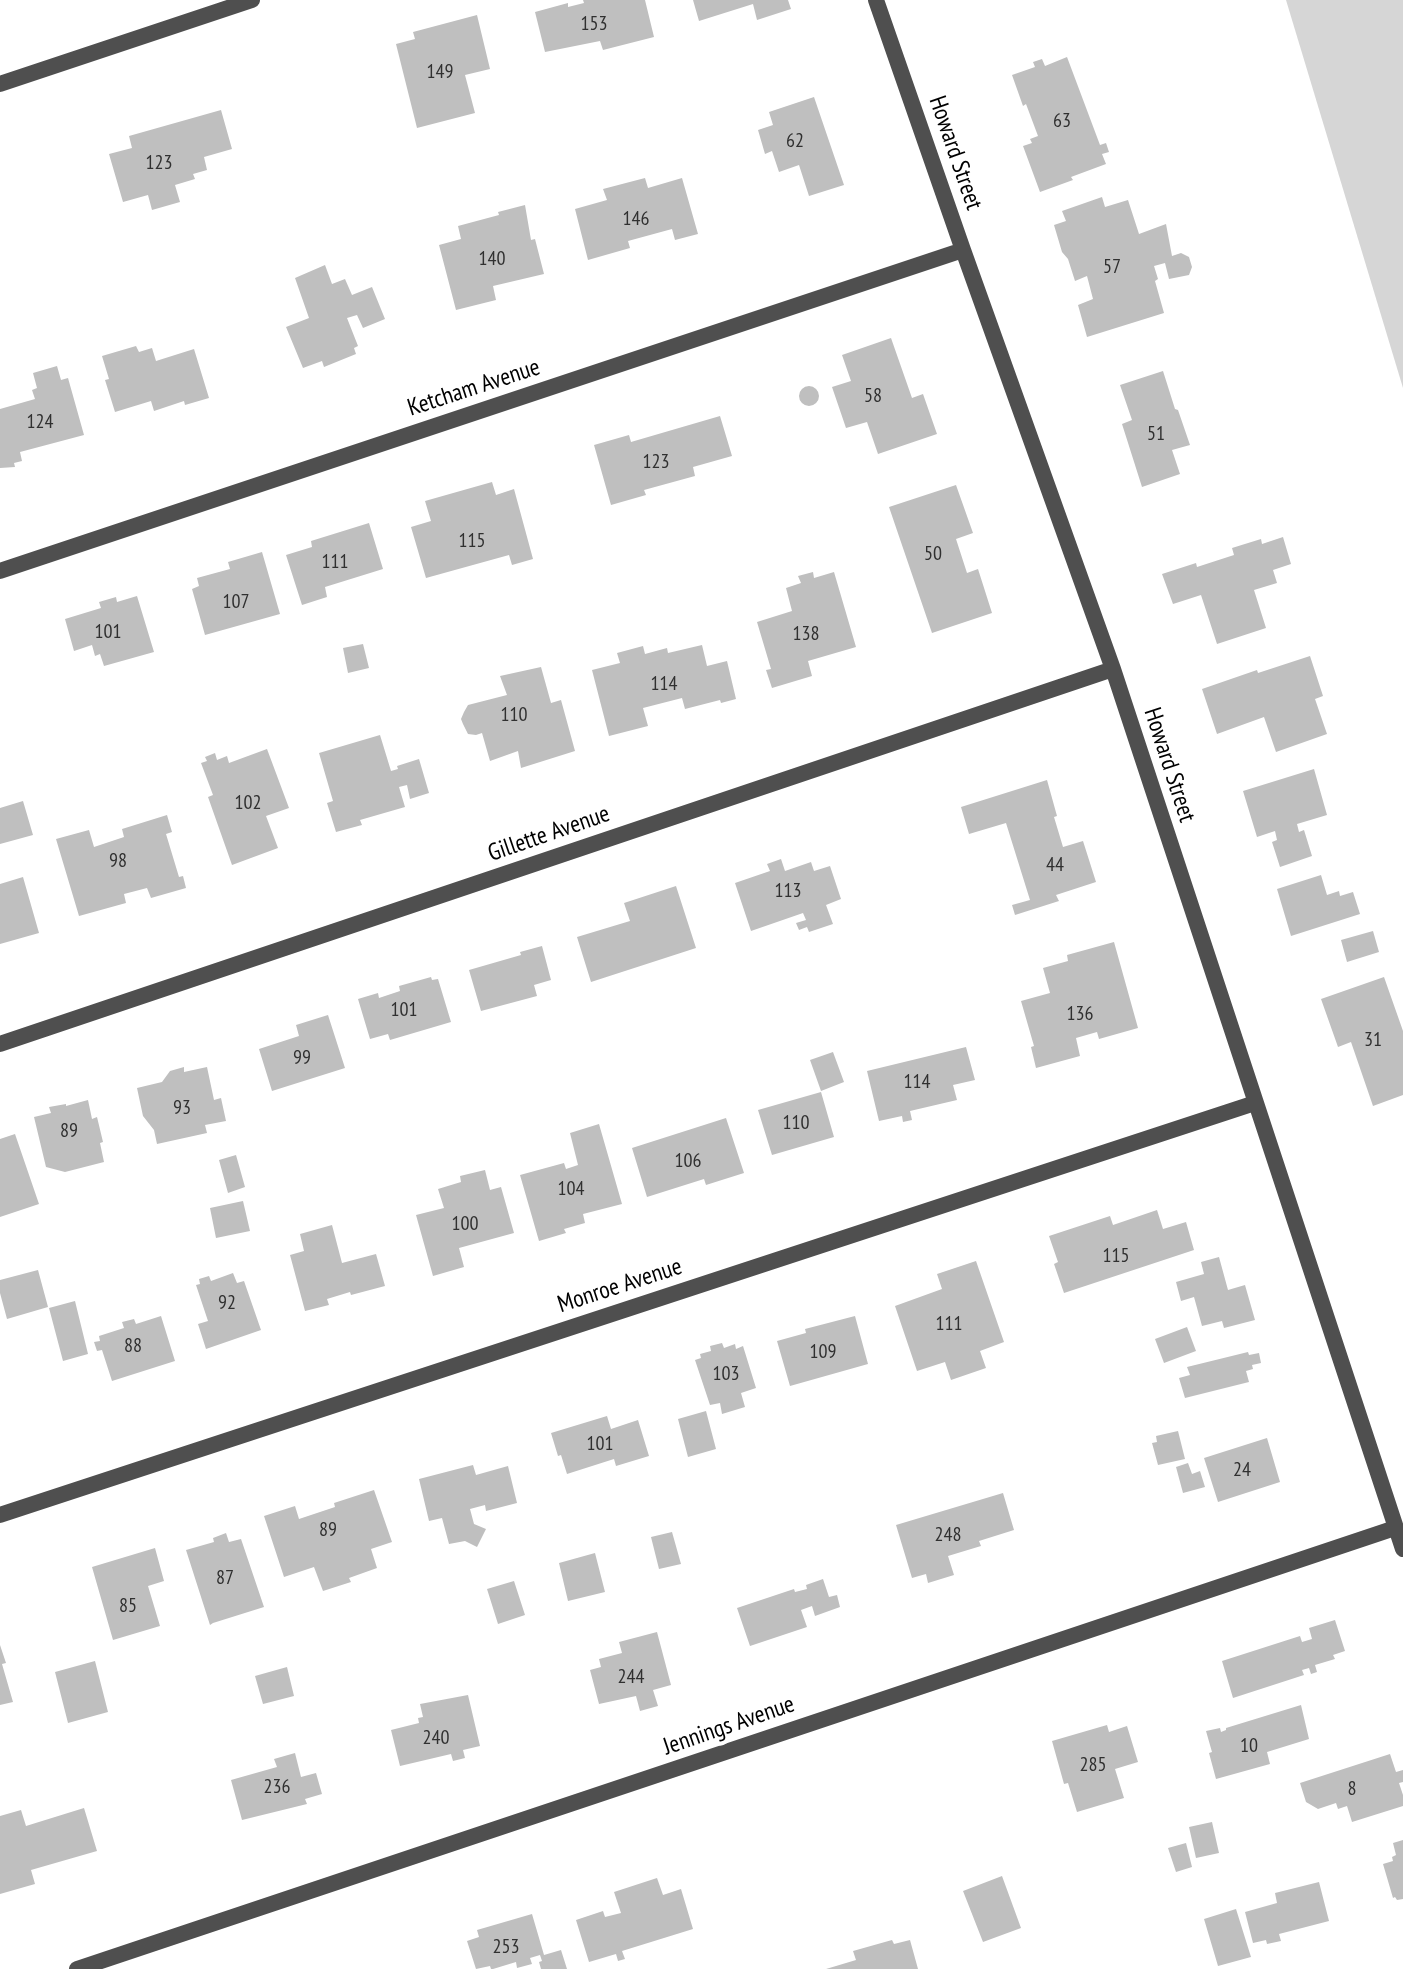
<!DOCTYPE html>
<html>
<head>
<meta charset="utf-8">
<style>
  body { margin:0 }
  canvas { display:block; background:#fff }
</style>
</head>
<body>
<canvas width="1403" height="1969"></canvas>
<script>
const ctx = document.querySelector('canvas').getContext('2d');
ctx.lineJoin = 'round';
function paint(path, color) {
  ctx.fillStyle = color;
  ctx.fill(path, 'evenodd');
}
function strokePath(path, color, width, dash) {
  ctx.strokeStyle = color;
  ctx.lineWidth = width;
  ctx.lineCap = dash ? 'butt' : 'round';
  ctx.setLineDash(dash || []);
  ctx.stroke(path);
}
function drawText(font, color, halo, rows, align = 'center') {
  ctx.font = font + ' "PT Sans Narrow",sans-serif';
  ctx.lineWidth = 8;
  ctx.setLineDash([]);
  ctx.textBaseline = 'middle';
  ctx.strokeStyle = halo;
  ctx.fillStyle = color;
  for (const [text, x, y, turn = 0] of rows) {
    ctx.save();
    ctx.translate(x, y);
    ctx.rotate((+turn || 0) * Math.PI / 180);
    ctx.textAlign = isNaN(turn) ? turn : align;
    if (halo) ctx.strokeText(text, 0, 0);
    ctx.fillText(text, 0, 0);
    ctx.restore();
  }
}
paint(new Path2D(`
  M1286 0H1403V388Z`), '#d6d6d6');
paint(new Path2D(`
  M583 0H645L654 37 603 50 600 41 545 52 535 12 568 3V7L584 3Z
  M693 0H788L791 9 757 20 753 4 699 21Z
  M477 15 490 69 465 75 475 113 417 128 396 44 415 39 413 32Z
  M1067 57 1100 145 1106 143 1109 152 1102 154 1106 164 1071 177 1073 180 1040 192 1023 146 1032 143 1030 139 1038 136 1026 104 1023 106 1012 75 1035 67 1033 62 1042 59 1045 66Z
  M814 97 844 185 809 196 799 165 779 172 772 151 765 154 758 130 773 125 769 112Z
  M221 110 232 149 204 157 207 170 193 174 195 179 175 185 180 202 152 210 148 195 123 202 109 154 132 148 129 136Z
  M645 178 648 188 682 178 698 234 675 240 672 229 628 241 630 248 588 260 575 209 607 200 603 189Z
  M1102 197 1105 207 1128 200 1139 234 1166 224 1172 256 1181 253 1189 257 1192 267 1189 275 1169 279 1165 263 1154 266 1158 279 1155 281 1164 313 1087 337 1078 305 1093 299 1087 276 1075 281 1068 259 1062 252 1054 225 1066 221 1062 211Z
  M525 205 531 240 535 239 544 274 493 286 496 300 456 310 439 245 461 239 458 226 499 215 498 212Z
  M325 265 332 284 345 279 352 295 372 287 385 319 363 328 357 315 347 318 358 346 354 348 356 354 324 367 322 361 303 368 286 327 309 318 295 278Z
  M891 338 912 398 923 394 937 434 878 454 867 422 846 428 832 387 851 381 842 355Z
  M136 346 139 352 152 348 156 361 194 349 209 398 185 405 184 401 154 411 151 401 115 412 105 380 109 379 102 356Z
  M57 366 61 380 68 378 84 435 20 452 22 461 14 463 15 467 0 468V409L35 399 32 390 37 388 33 373Z
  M1163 371 1175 409 1178 410 1190 445 1172 450 1180 474 1142 487 1122 424 1132 420 1120 385Z
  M799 396a10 10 0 1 1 20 0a10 10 0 1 1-20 0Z
  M720 416 732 456 693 467 695 476 644 490 646 495 611 505 594 445 629 435 631 442Z
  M492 482 496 495 514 489 533 559 512 565 509 555 426 578 411 527 431 521 425 501Z
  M956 485 973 533 956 539 967 573 978 569 992 613 932 633 889 507Z
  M369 523 383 569 325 587 327 597 302 605 286 555 312 547 311 541Z
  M1283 537 1291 564 1273 570 1277 583 1254 590 1266 628 1217 644 1201 595 1173 604 1162 574 1196 563 1197 567 1234 555 1232 548 1261 539 1262 544Z
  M262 552 280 614 205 635 192 589 199 586 197 578 230 569 228 562Z
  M813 572 814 578 834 572 856 647 808 661 812 676 772 688 766 670 771 669 757 622 792 611 786 588 801 583 798 576Z
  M137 596 154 652 104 666 100 654 95 656 92 645 74 651 65 619 101 608 99 602 116 597 117 602Z
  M363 644 369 668 348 673 343 648Z
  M702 645 707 666 727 661 736 699 721 703 720 700 685 709 682 698 643 708 648 726 609 736 592 670 620 663 617 653 643 646 645 654 667 648 668 653Z
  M1310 656 1323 696 1315 699 1327 734 1276 752 1264 717 1217 734 1202 689 1257 670 1258 673Z
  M541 667 551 703 561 700 575 751 521 768 518 751 490 761 482 733 476 735 468 734 463 724 461 719 464 712 468 705 507 695 500 676Z
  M380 735 391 771 398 769 397 766 419 759 429 793 410 799 407 785 399 787 405 807 360 820 362 825 336 832 327 803 333 801 319 753Z
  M267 749 289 808 266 816 278 848 232 865 208 797 213 795 201 763 207 761 205 757 215 753 217 760 227 756 229 763Z
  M1314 769 1327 815 1297 824 1299 832 1304 830 1312 856 1280 867 1272 842 1277 840 1275 831 1257 837 1243 791Z
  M1047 780 1057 816 1054 817 1063 847 1083 841 1096 882 1056 895 1059 901 1015 915 1012 905 1030 900 1006 823 969 834 961 807Z
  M23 801 33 835 0 844V808Z
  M167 815 172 832 166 834 179 877 183 876 186 888 151 898 147 888 124 894 126 903 79 916 56 839 89 830 94 847 124 837 122 829Z
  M781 859 785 871 811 862 814 871 830 866 841 899 826 905 833 924 809 932 807 927 799 930 796 923 806 920 803 913 751 931 735 883 770 871 767 864Z
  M1321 875 1327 895 1339 891 1340 896 1353 892 1360 914 1291 936 1277 889Z
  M23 877 39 933 0 944V884Z
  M676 886 696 948 591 982 577 937 630 921 624 903Z
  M1373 931 1379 952 1347 962 1341 940Z
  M1114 942 1138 1028 1099 1039 1097 1032 1076 1038 1080 1056 1036 1068 1031 1047 1034 1046 1021 1001 1050 993 1043 968 1068 961 1067 955Z
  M542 946 551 980 534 985 537 996 481 1011 469 970 521 955 520 952Z
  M431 977 432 980 438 979 451 1022 390 1040 388 1034 370 1039 358 999 378 993 379 998 400 991 399 986Z
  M1384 977 1403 1031V1095L1373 1106 1351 1042 1338 1047 1321 999Z
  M328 1015 345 1068 272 1091 259 1049 299 1036 296 1025Z
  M966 1047 975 1080 953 1085 957 1100 910 1111 912 1120 903 1122 902 1116 879 1121 867 1071Z
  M833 1052 844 1082 821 1091 810 1060Z
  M184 1067V1072L207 1067 214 1100 221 1098 226 1121 205 1125 207 1133 157 1144 154 1130 143 1116 137 1088 162 1082 170 1071Z
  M821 1092 834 1137 772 1155 758 1110Z
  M88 1100 92 1119 97 1117 103 1142 100 1143 104 1162 65 1172 46 1167 34 1117 51 1113 49 1107 66 1104V1106Z
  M726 1118 744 1173 706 1185 704 1179 647 1197 632 1148Z
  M599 1124 622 1204 583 1214 585 1223 564 1229 566 1233 539 1241 520 1175 564 1163 566 1169 578 1165 570 1133Z
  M15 1134 39 1204 0 1217V1139Z
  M236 1155 245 1187 228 1193 219 1160Z
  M485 1170 490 1190 501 1187 514 1233 459 1248 464 1267 433 1276 416 1215 444 1208 438 1189 461 1182 460 1176Z
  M243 1201 250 1231 216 1238 210 1208Z
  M1157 1210 1163 1229 1186 1222 1194 1250 1064 1293 1054 1264 1058 1262 1049 1236 1110 1216 1113 1225Z
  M332 1225 342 1263 376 1254 385 1286 351 1295 350 1292 327 1299 329 1305 305 1311 290 1255 304 1251 300 1234Z
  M1219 1257 1228 1290 1245 1285 1255 1320 1224 1328 1222 1321 1202 1326 1194 1297 1181 1301 1176 1282 1204 1274 1201 1262Z
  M976 1261 1004 1342 980 1351 986 1368 951 1380 945 1362 917 1371 895 1306 942 1289 937 1274Z
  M38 1270 48 1307 7 1319 0 1293V1280Z
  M233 1273 237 1283 244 1281 261 1330 206 1349 198 1324 208 1321 196 1285 200 1284 199 1279 209 1276 211 1281Z
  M75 1301 88 1354 63 1361 49 1308Z
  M161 1316 175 1361 112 1381 102 1350 97 1351 94 1342 100 1341 99 1336 124 1328 122 1322 134 1319 136 1324Z
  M855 1316 868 1364 790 1386 777 1341 806 1333 805 1329Z
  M1187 1327 1196 1351 1164 1363 1155 1339Z
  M722 1343 724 1348 735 1344 736 1349 743 1346 756 1388 741 1393 745 1407 722 1414 720 1403 710 1405 695 1360 701 1358 700 1354 711 1351 710 1346Z
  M1248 1352 1249 1355 1259 1353 1261 1363 1252 1365 1253 1369 1246 1371 1249 1382 1185 1398 1179 1378 1190 1375 1187 1367Z
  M706 1411 716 1449 688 1457 678 1419Z
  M607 1416 611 1429 638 1420 649 1456 616 1466 614 1459 567 1474 561 1455 558 1456 551 1433Z
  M1178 1431 1185 1459 1158 1465 1152 1443 1157 1442 1156 1436Z
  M1267 1438 1280 1482 1218 1502 1204 1458Z
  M1188 1463 1192 1474 1200 1471 1205 1487 1183 1493 1176 1467Z
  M473 1465 476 1475 508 1466 517 1503 486 1511 485 1505 470 1509 474 1524 486 1529 477 1547 465 1541 449 1544 442 1518 429 1521 419 1479Z
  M374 1490 392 1542 371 1549 377 1568 349 1578 351 1582 323 1591 314 1567 284 1577 264 1516 295 1506 299 1519 335 1507 334 1503Z
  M1003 1493 1014 1530 979 1541 981 1546 948 1556 954 1575 928 1583 926 1574 912 1578 896 1525Z
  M672 1532 681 1564 659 1569 651 1537Z
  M226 1533 229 1542 241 1539 264 1607 213 1623 210 1625 186 1550 214 1542 213 1538Z
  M155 1548 164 1581 148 1586 160 1626 113 1640 92 1567Z
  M595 1553 605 1592 568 1601 559 1563Z
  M823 1579 829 1597 837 1595 840 1607 815 1616 812 1606 801 1610 807 1627 750 1646 737 1608 794 1589 795 1592 807 1589 806 1585Z
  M514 1581 525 1615 498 1624 487 1589Z
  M1335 1620 1345 1651 1333 1655 1335 1659 1315 1665 1317 1672 1311 1674 1309 1668 1302 1670 1304 1675 1233 1698 1222 1661 1300 1636 1302 1642 1312 1639 1309 1628Z
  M657 1632 671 1685 653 1690 658 1706 640 1711 636 1696 599 1704 590 1670 601 1667 599 1659 622 1653 619 1642Z
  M0 1645 6 1663 2 1664 13 1702 0 1705Z
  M95 1661 108 1712 68 1723 55 1672Z
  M287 1667 294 1696 263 1704 255 1676Z
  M468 1695 480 1746 463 1750 465 1758 453 1761 451 1754 400 1766 391 1730 419 1723 418 1718 423 1717 420 1704Z
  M1301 1705 1309 1739 1267 1752 1270 1764 1216 1779 1209 1753 1212 1752 1206 1731 1220 1728 1221 1732 1226 1730V1728Z
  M1107 1725 1109 1732 1127 1726 1138 1762 1115 1769 1124 1798 1077 1812 1068 1783 1064 1784 1052 1741Z
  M295 1753 301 1777 316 1773 322 1794 305 1799 307 1804 242 1820 231 1780 277 1767 274 1759Z
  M1390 1754 1396 1772 1403 1770V1782L1399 1783 1403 1795V1806L1352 1822 1347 1806 1338 1809 1336 1803 1318 1809 1306 1802 1300 1783Z
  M84 1808 97 1851 31 1870 35 1884 0 1894V1816L21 1810 26 1826Z
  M1212 1822 1219 1853 1196 1858 1189 1827Z
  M1403 1840V1899L1397 1900 1395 1897 1393 1898 1383 1864 1393 1861 1392 1857 1396 1855 1393 1843Z
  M1186 1843 1192 1867 1176 1872 1168 1848Z
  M1002 1876 1021 1928 983 1942 963 1891Z
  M657 1878 663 1895 681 1889 693 1929 622 1951 625 1959 618 1961 616 1954 589 1962 576 1920 603 1911 605 1917 621 1913 614 1892Z
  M1319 1882 1329 1921 1279 1934 1281 1941 1267 1944 1266 1940 1253 1943 1245 1912 1277 1903 1275 1893Z
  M1236 1909 1251 1957 1218 1966 1204 1919Z
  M532 1914 544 1955 561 1950 567 1969H541L539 1962 542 1961 540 1955 530 1958 532 1964 517 1968 516 1962 493 1969H491L490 1966 476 1969 467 1941 479 1937 477 1930Z
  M892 1940 894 1944 910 1940 918 1969H826L856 1960 853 1951Z`), '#bfbfbf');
strokePath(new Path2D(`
  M876 0 963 250 1113 669 1403 1549
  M0 84 252 0
  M0 571 963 250
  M0 1044 1113 669
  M0 1515 1255 1103
  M77 1969 1395 1528`), '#4f4f4f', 16);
drawText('20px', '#303030', null, [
  ["153",594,24],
  ["149",440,72],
  ["63",1062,121],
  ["62",795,141],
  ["123",159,163],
  ["146",636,219],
  ["140",492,259],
  ["57",1112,267],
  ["58",873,396],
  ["124",40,422],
  ["51",1156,434],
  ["123",656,462],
  ["115",472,541],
  ["50",933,554],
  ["111",335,562],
  ["107",236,602],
  ["101",108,632],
  ["138",806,634],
  ["114",664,684],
  ["110",514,715],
  ["102",248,803],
  ["98",118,861],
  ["44",1055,865],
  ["113",788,891],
  ["101",404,1010],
  ["136",1080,1014],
  ["31",1373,1040],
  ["99",302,1058],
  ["114",917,1082],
  ["93",182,1108],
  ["110",796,1123],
  ["89",69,1131],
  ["106",688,1161],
  ["104",571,1189],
  ["100",465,1224],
  ["115",1116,1256],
  ["92",227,1303],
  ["111",949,1324],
  ["88",133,1346],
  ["109",823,1352],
  ["103",726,1374],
  ["101",600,1444],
  ["24",1242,1470],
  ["89",328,1530],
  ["248",948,1535],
  ["87",225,1578],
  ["85",128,1606],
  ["244",631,1677],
  ["240",436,1738],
  ["10",1249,1746],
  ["285",1093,1765],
  ["236",277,1787],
  ["8",1352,1789],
  ["253",506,1947]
]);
drawText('24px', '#000', '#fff', [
  ["Howard Street",955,153,71],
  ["Ketcham Avenue",474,388,-18],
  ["Howard Street",1169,765,72],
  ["Gillette Avenue",549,834,-19],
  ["Monroe Avenue",620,1286,-18],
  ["Jennings Avenue",729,1726,-19]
]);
</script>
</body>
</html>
